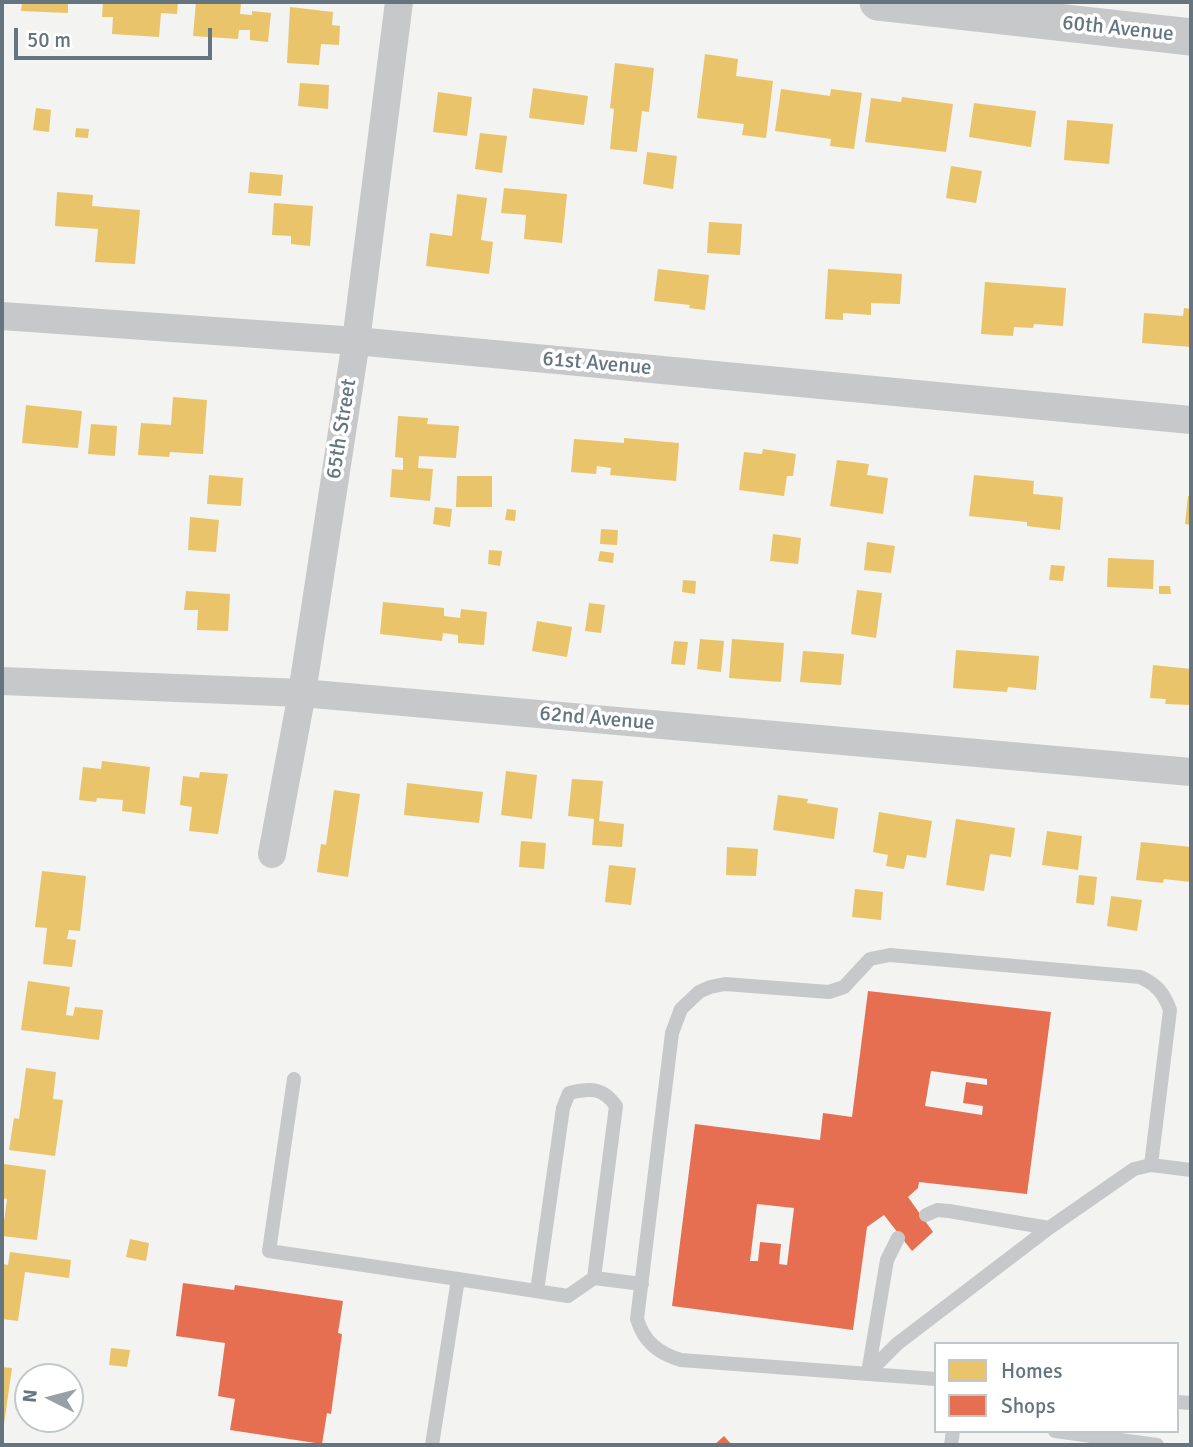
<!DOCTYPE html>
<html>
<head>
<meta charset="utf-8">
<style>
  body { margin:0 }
  #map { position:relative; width:1193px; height:1447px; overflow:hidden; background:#f3f3f1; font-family:Signika,sans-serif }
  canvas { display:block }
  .frame { position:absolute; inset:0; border:4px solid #647580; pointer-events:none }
  .legend { position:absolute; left:934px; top:1342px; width:245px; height:91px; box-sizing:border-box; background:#fff; border:2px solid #c1c8cc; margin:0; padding:9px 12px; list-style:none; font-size:21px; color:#647580 }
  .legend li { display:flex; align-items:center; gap:14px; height:35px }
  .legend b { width:35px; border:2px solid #c1c8cc }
  .north { position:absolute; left:14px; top:1363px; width:70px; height:70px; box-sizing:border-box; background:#fff; border:2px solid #c1c8cc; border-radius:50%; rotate:276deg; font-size:19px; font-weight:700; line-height:28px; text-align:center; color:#647580 }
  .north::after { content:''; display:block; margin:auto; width:24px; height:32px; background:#96a1a8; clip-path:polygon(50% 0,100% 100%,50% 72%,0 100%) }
  .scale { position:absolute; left:14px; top:28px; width:198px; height:32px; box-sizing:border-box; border:4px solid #647580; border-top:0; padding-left:9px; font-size:21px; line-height:24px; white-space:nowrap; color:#647580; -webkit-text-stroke:5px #fff; paint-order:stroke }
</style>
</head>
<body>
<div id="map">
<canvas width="1193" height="1447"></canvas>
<div class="frame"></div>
<ul class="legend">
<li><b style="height:19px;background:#e9c46a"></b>Homes</li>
<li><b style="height:19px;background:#e76f51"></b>Shops</li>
</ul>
<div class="north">N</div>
<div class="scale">50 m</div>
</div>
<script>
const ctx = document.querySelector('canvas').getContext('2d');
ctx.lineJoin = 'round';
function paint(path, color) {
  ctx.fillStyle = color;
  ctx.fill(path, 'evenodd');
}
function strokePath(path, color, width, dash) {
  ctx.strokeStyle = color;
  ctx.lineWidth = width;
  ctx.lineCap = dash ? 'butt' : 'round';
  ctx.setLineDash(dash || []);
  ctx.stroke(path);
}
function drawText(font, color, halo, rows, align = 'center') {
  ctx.font = font + ' Signika,sans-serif';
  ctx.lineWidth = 7;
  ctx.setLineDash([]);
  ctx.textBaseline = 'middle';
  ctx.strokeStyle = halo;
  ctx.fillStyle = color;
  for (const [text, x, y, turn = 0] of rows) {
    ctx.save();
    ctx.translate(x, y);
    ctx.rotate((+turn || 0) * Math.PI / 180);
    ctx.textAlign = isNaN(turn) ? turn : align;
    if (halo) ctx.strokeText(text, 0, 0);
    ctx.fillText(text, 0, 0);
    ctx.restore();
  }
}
paint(new Path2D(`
  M22 2H68V13L21 11Z
  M103 2H178L177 14 161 13 159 37 112 34 113 17H102Z
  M196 2 241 3 240 14 252 15V11L271 13 268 42 250 40V30H239L238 39 193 36Z
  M290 7 333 12 332 25 340 26 339 45 321 44 319 65 287 63Z
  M705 54 738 59 736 76 773 81 766 138 742 135 744 124 697 118Z
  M615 63 654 68 649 112 642 111 637 152 610 149 614 109 610 108Z
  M300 83 329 85 328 109 298 106Z
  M533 88 588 96 584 125 529 118Z
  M781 89 830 96 831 89 862 93 854 149 830 146 831 139 775 131Z
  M438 92 472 97 467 136 433 132Z
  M902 97 953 104 946 152 865 142 871 98 901 102Z
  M974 103 1036 111 1031 147 969 137Z
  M36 108 51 110 49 132 33 130Z
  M1067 120 1113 124 1109 164 1064 160Z
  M76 128 89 129 88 138 75 137Z
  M480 133 507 136 502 173 475 169Z
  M647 152 677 156 673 189 643 184Z
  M951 166 982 171 976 203 946 198Z
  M250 172 283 175 281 196 248 193Z
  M504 188 567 194 562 243 524 239 526 215 501 213Z
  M57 192 93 195 92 206 140 210 135 264 95 262 98 229 55 226Z
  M457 194 487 198 481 240 493 242 489 274 426 266 430 233 452 236Z
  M274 203 313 206 310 246 291 244V236L272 235Z
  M709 222 742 224 740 255 707 253Z
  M658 269 709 275 705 310 689 308 690 305 654 301Z
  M828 269 902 274 900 304 871 303V315L843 313V320L825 319Z
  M985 282 1066 288 1063 326 1034 324 1033 328 1014 327 1013 336 981 334Z
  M1184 308 1191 309V347L1142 343 1144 313 1183 316Z
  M173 397 207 400 203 454 170 452 169 457 138 455 141 423 171 425Z
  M26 405 82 411 78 448 22 443Z
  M398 416 428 418 427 424 459 426 456 458 419 456 418 468 433 469 430 501 390 497 392 469 403 470V458L395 457Z
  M91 424 117 426 115 456 88 454Z
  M624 438 679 443 676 481 610 475 611 468 597 466 596 474 571 472 574 439 624 443Z
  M763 449 796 454 793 476H787L784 496 739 490 744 452 762 454Z
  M837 460 869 464 867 475 888 478 883 514 830 506Z
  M209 475 243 478 241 506 207 504Z
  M974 475 1034 481 1033 494 1063 497 1060 530 1027 526V522L969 516Z
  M457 476H492V507H456Z
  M1188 496H1191V525L1185 524Z
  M435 507 452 509 450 527 433 524Z
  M507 509 516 510 515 521 505 520Z
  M190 517 219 520 216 552 188 550Z
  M601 529 618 530 617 545 600 544Z
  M773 534 801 538 798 564 770 561Z
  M867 542 895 546 891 573 864 570Z
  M489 550 502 551 500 566 488 564Z
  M600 551 614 553 613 563 598 561Z
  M1108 558 1154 560 1153 589 1107 587Z
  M1051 565 1065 566 1063 581 1049 580Z
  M683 580 696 581 695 594 682 592Z
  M1159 586H1170L1171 594H1159Z
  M857 590 882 593 876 638 851 634Z
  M186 591 230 594 228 631 197 630 198 610H184Z
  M383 602 444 608V616L460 618 461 609 487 612 484 645 458 643V635L443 633 442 641 380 634Z
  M589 603 605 605 601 633 585 631Z
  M537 621 572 627 567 657 532 651Z
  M700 639 724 641 721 672 697 669Z
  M732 639 784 643 781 682 729 678Z
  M674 641 688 642 685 665 671 664Z
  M956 650 1039 656 1036 690 1008 687 1007 692 953 688Z
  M803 651 844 654 841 685 800 682Z
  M1153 665 1191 669V705L1165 704 1166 699 1150 698Z
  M102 761 150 767 145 814 122 811 123 800 97 798 96 802 79 800 83 767 101 769Z
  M506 771 537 775 532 819 501 815Z
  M200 772 228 774 218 834 189 831 192 807 180 805 183 776 199 778Z
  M572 779 603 781 599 821 624 824 622 847 592 845 594 819 568 816Z
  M407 783 483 792 479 823 404 815Z
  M334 790 360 794 348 877 317 872 321 844 326 845Z
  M778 795 808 799 807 803 838 808 834 839 773 830Z
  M879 812 932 821 926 858 907 855 904 869 886 866 888 855 873 852Z
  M956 819 1015 828 1011 857 990 854 984 891 946 885Z
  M1047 831 1082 836 1078 870 1042 865Z
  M521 841 546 843 544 869 519 867Z
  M1141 842 1191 847V882L1164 879 1163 883 1136 880Z
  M727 847 758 849 756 876 726 875Z
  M609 865 636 868 631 905 605 902Z
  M42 871 86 876 80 931 69 930 67 939 76 940 72 967 43 964 47 928 35 927Z
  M1079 875 1097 877 1094 905 1076 903Z
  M855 889 883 892 881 920 852 917Z
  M1111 896 1142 900 1137 931 1107 926Z
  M28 981 70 987 66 1015 73 1016 75 1007 103 1010 99 1040 21 1030Z
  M26 1068 56 1072 53 1099 63 1100 55 1156 9 1150 14 1118 19 1119Z
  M4 1164 46 1170 37 1240 2 1236 7 1199 2 1198Z
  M130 1239 149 1243 146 1261 126 1257Z
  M10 1252 71 1260 69 1278 25 1272 18 1321 2 1319V1264L8 1265Z
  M111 1348 130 1350 127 1367 109 1365Z
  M2 1367 12 1368 3 1431H2Z`), '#e9c46a');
paint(new Path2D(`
  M868 991 1051 1012 1027 1194 919 1182 918 1188 908 1197 933 1232 912 1251 884 1215 867 1227 853 1330 672 1306 695 1124 820 1140 823 1113 852 1117ZM931 1071 987 1079V1085L966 1082 963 1103 983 1106 982 1115 925 1106ZM757 1204 794 1208 787 1265 779 1264 781 1244 760 1242 758 1261H750Z
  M183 1283 234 1290 235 1285 343 1301 338 1333 342 1334 331 1414 327 1413 322 1444 230 1430 235 1399 218 1396 225 1343 176 1336Z
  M724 1436 732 1445H714Z`), '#e76f51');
strokePath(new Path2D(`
  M294 1079 269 1251 458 1279
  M926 1215 937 1210 949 1211 1049 1228
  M594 1278 642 1284
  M868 1373 897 1344 1049 1228 1134 1169 1151 1165 1191 1170
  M868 1373 887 1260 898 1238
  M936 1379 681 1360C658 1353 644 1342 637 1319L672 1033 681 1009 699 992 710 987 725 984 829 992 844 987 870 959 890 955 1140 977C1156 984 1164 993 1170 1010L1151 1165
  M1177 1402 1191 1403
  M1055 1431 1157 1445
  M432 1445 458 1279 568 1296 594 1278 616 1106C603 1087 590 1088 569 1093L563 1108 537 1291
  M951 1445 953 1431`), '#c7c8c9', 14);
strokePath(new Path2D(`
  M2 316 356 341 1191 420
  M2 681 302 693 1191 772
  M272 854 302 693 356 341 399 2`), '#c7c8c9', 28);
strokePath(new Path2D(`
  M878 2 1191 37`), '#c7c8c9', 37);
drawText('21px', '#647580', '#fff', [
  ["60th Avenue",1118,29,6],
  ["61st Avenue",597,364,5],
  ["65th Street",342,429,-81],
  ["62nd Avenue",597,719,5]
]);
</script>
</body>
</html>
